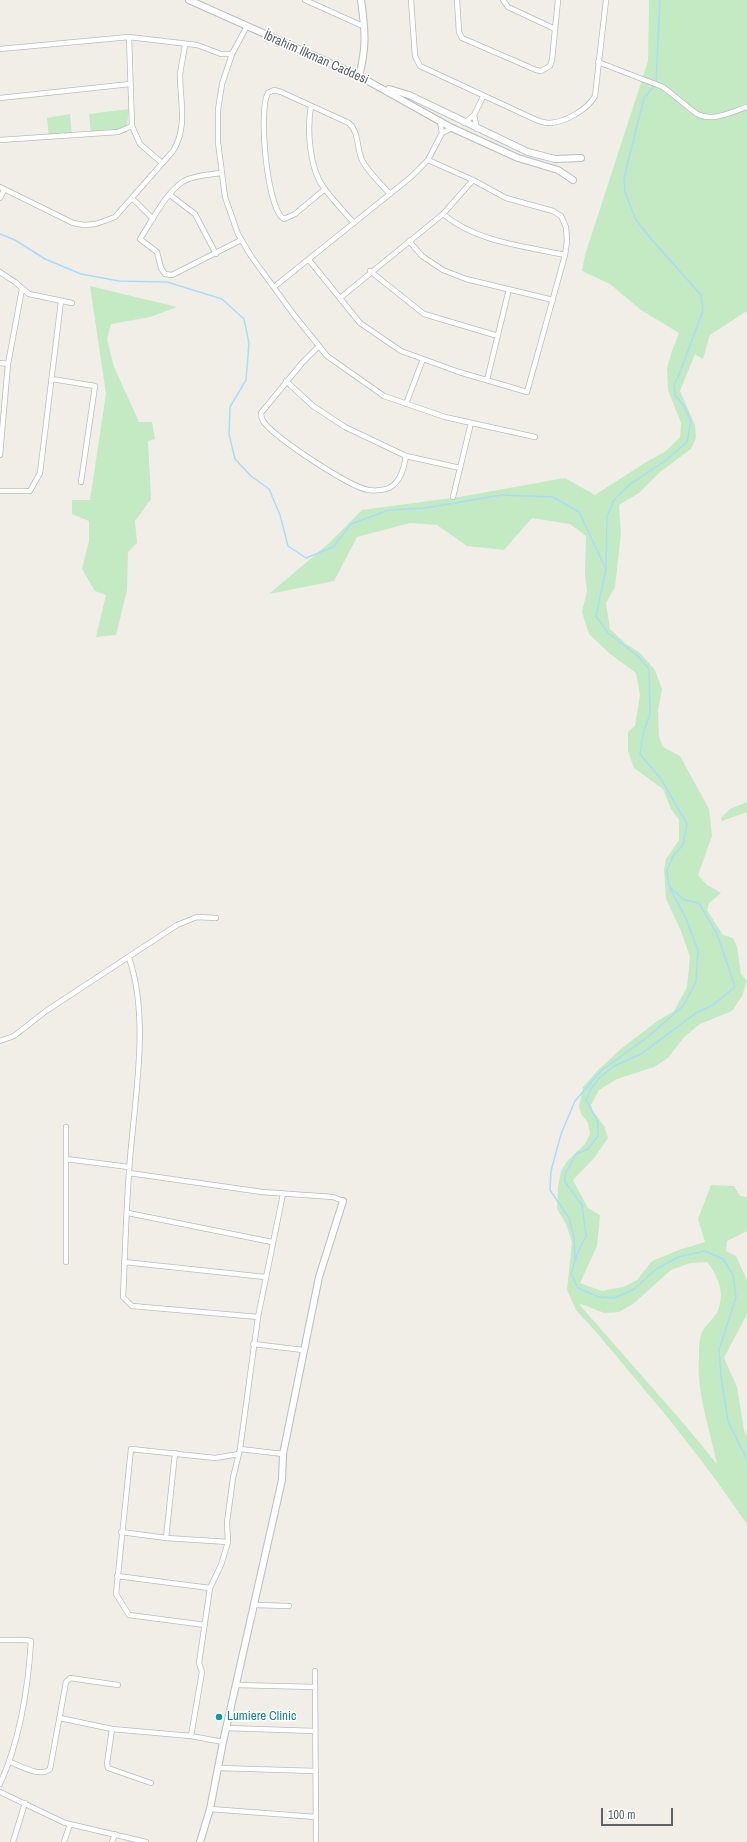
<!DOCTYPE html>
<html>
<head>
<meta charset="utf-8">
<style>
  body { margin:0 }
  #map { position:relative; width:747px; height:1842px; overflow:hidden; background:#f1eee7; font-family:"Archivo Narrow",sans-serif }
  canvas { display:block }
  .scale { position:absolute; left:601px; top:1808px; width:72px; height:18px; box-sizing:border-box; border:2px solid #5e6368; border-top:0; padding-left:5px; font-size:12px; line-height:14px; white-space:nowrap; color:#5e6368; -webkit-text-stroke:3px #fff; paint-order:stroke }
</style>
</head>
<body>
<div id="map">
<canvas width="747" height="1842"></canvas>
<div class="scale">100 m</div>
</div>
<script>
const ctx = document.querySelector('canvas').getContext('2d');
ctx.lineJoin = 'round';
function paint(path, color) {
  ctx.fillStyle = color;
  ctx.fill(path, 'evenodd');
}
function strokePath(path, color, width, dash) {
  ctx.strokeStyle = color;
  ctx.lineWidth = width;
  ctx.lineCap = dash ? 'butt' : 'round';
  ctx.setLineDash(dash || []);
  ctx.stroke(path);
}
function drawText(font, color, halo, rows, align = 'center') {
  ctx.font = font + ' "Archivo Narrow",sans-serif';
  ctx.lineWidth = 3;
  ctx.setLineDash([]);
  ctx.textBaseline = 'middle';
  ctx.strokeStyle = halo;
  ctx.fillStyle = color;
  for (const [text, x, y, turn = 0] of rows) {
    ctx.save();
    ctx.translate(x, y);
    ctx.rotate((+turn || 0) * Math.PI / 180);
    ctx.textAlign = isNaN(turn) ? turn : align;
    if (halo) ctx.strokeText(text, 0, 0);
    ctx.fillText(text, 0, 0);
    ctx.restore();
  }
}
paint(new Path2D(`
  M649 0H747V311L710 335 703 359 695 354 680 391 695 425 696 438 691 449 660 472 639 493 619 505 621 533 615 587 606 603 610 629 625 643 640 653 655 670 662 689 658 711 659 737 663 747 680 756 709 809 712 836 698 875 707 885 721 893 709 903 707 910 723 935 733 938 737 947 741 974 747 981 742 996 732 1011 700 1024 684 1037 668 1058 654 1067 617 1079 599 1090 591 1105 593 1111 604 1126 608 1138 595 1157 573 1180 588 1208 600 1215 597 1246 580 1283 602 1291 623 1287 637 1280 652 1261 679 1250 705 1242 698 1219 711 1185 734 1186 740 1196 747 1197V1231L727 1241 726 1251 736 1256 747 1280V1314L724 1358 737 1387 744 1430 747 1436V1524L713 1476 669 1419 597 1333 576 1310 567 1290 572 1242 566 1224 557 1209 558 1187 561 1171 568 1160 585 1144 590 1134 588 1123 581 1114 579 1107 583 1087 599 1069 622 1048 659 1020 674 1011 687 987 690 957 681 931 666 899 664 870 666 859 679 840V820L671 809 663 789 634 768 628 751V732L635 726 640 695 636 673 609 653 589 634 582 612 587 591 585 573 586 536 570 524 532 518 504 550 467 546 437 525 410 523 357 537 334 581 269 594 328 544 362 510 459 497 565 478 595 495 643 464 666 451 680 437 681 423 668 390 667 368 672 351 679 333 641 310 610 284 582 271 585 255 648 61ZM707 1262C720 1278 727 1299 714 1317 710 1322 705 1326 702 1332 699 1338 699 1349 699 1356 696 1392 710 1429 717 1464L684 1424 579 1304 587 1306 604 1313 619 1312 633 1304 671 1270 690 1263Z
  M129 109 126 133 91 135 89 114Z
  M70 114 72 137 49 138 47 118Z
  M90 286 177 307 150 317 111 324 107 339 114 367 139 422H152L155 439 148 441 151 499 135 521 137 543 128 552 127 590 116 635 96 637 106 595 95 591 82 569 89 541V521L72 514V500H90L106 394Z
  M747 802V812L722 821 721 818 730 809Z`), '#c3eac2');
strokePath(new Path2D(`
  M656 83 660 0
  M0 234 15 240 45 259 81 274 119 281 167 282 222 299 244 319 249 343 246 380 230 407 229 434 235 459 251 476 269 489 280 515 288 546 306 558 333 547 351 524 389 510 425 508 502 495 553 497 579 512 605 567
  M670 887 684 900 699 903 717 934 735 987 713 1005 696 1013 641 1054 614 1066 599 1078 591 1089 586 1100 598 1122V1136L588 1149 576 1154 565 1174V1182L582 1205 586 1236 578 1252 571 1274 578 1288 599 1297 614 1298 633 1290 655 1270 678 1257 705 1251 723 1259 733 1275 736 1297 719 1350 721 1376 728 1421 747 1460
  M575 1260 574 1237 569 1218 550 1190 551 1171 561 1134 575 1101 601 1071 649 1036 683 1006 696 982 698 950 687 921 669 886 667 871 673 856 683 845 687 824 661 779 640 754 643 734 650 714 649 669 639 657 608 633 596 616 606 569 607 516 614 500 629 485 665 461 687 442 691 422 684 406 675 395 674 385 681 370 703 310 701 295 652 240 636 220 625 192 624 178 644 98 654 86`), '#a9dcff', 1.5);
const minor = new Path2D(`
  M305 0 365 27
  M411 0 415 56 420 66 532 118C538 121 544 123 550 123 566 122 588 109 595 96L606 0
  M457 0 459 32 462 38 536 70 541 71 550 66 552 60 558 0
  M503 0 508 7 555 29
  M247 26 232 54 222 84 218 110V142L225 197 238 234 251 256 294 315 327 356 384 396 445 417 535 437
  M129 37 132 126 140 144 162 163
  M0 49 129 37 197 45 221 54H232
  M598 62 663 87 697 114C713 122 731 112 747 107
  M0 98 130 84
  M311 106C307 129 309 168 324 188 333 200 344 212 354 223
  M474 115 483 97
  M440 122 442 133 452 128
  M464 123 474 115 477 129
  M0 140 118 132 132 126
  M221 173C209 175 195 175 184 181 166 192 152 221 140 239L157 252 161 268 165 274 172 275 241 240
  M0 187 73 223 84 225 96 224 115 217 173 151C188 127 180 101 180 75 181 65 184 54 185 44
  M325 189 295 214 284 219C267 211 258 109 268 93L274 90 281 92 349 123C360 133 356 150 363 162 370 174 381 184 390 194
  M170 195 195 214 216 254
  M0 198 4 190
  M132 198 153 219
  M443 214C476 242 524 246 565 255
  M409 241 422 256 443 270 466 279 553 300
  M309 260 360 323 401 351 459 372 527 392 565 255 567 241 566 227 561 216 553 211 506 198 473 180 428 160
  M370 271 424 314 498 336
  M0 272 15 282 29 294 72 303
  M274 287 411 177 428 160 442 133
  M340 298 443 214 473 180
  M319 346 302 363 261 413C261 415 262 419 263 421 275 438 348 486 368 490 374 491 384 490 389 488 401 482 404 467 406 456
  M0 363 8 364
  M52 379 95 386 81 482
  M487 380 509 289
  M286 381 313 406 345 427 406 456 460 468
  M406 404 423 359
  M0 455 8 364 22 289
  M0 491H30L40 473 61 301
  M453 497 471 423
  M129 958C151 1021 133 1106 129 1172 126 1214 125 1255 123 1297L132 1306 258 1317
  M0 1041 14 1036 46 1011 177 925 197 917 216 918
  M66 1127V1262
  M66 1159 129 1167
  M129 1173 262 1192 333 1197 343 1201
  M128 1213 272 1242
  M124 1262 265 1277
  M253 1344 303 1350
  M240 1449 283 1454
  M121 1532 166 1538 228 1542
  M166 1538 175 1453
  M117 1576 210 1588
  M254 1605 289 1606
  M205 1625 129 1615 116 1594 131 1449 215 1458 239 1454
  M0 1640H25L31 1641C28 1690 20 1740 0 1784
  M315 1671 316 1842
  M236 1685 315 1687
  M60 1718 112 1729
  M226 1728 315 1731
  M191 1736 202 1672 199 1663 210 1588 221 1565 228 1542 227 1522 233 1478 240 1449 258 1317 283 1194
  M10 1762C21 1766 41 1778 50 1769L66 1682 70 1678 118 1685
  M218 1768 316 1771
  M151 1783 108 1768 107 1764 112 1729 191 1736 223 1742
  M0 1792 65 1823 146 1842
  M210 1809 316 1817
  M13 1842 25 1803
  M64 1842 70 1824
  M112 1842 115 1834`);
const tertiary = new Path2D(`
  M189 0 359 76 452 128 518 158 558 170 573 180
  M359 76C367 47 365 29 361 0
  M389 89 409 95 528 152 555 159 581 158
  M200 1842 210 1809 223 1742 282 1480 283 1454 319 1277 343 1201`);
strokePath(minor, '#b9bcc1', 6);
strokePath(tertiary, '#b9bcc1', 8);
strokePath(minor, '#fff', 4.5);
strokePath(tertiary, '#fff', 6);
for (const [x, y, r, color] of [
  [219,1717,4,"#0f9aa8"]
]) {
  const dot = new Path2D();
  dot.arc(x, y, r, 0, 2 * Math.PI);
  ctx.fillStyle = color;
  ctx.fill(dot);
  strokePath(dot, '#fff', 1.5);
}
drawText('13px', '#5e6368', '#fff', [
  ["İbrahim İlkman Caddesi",316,58,24]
]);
drawText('13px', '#0d838f', '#fff', [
  ["Lumiere Clinic",227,1717]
], 'left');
</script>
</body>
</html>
